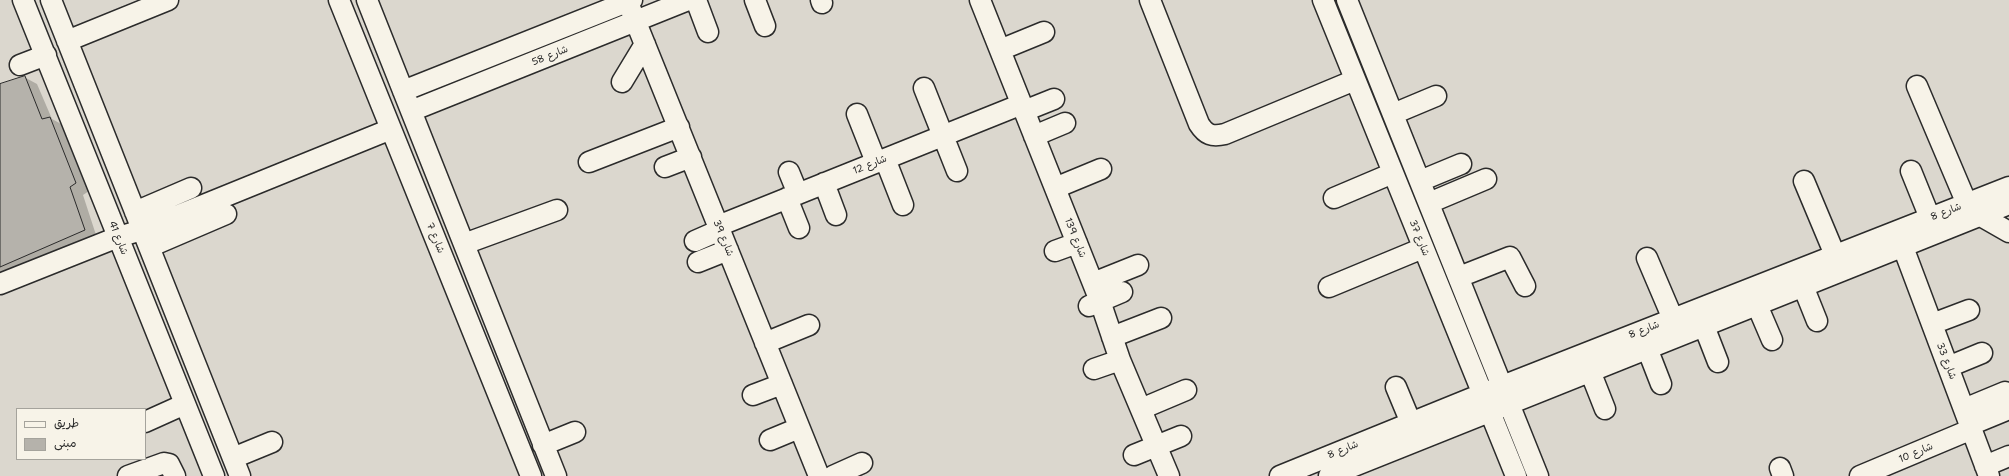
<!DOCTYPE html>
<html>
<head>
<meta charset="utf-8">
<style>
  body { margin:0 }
  #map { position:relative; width:2009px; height:476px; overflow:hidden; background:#ebe7dd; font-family:"Shantell Sans","Playpen Sans Arabic",sans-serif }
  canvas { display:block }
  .legend { position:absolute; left:16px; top:408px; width:130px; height:52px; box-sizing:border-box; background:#f7f3e8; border:1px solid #a5a39c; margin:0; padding:5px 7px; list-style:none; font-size:12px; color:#2b2b2b }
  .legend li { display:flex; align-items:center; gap:8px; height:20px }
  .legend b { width:20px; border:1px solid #a5a39c }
</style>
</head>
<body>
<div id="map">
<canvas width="2009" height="476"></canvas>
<ul class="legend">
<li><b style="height:5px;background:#f7f3e8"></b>طريق</li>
<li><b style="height:11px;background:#b5b2ab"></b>مبنى</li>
</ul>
</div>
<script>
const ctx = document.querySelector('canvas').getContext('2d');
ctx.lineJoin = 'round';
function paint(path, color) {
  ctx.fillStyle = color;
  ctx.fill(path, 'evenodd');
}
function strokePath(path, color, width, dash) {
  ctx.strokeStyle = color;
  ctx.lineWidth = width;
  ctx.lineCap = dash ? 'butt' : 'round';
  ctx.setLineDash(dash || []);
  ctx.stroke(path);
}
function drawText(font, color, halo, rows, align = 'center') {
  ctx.font = font + ' "Shantell Sans","Playpen Sans Arabic",sans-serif';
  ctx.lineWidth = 4;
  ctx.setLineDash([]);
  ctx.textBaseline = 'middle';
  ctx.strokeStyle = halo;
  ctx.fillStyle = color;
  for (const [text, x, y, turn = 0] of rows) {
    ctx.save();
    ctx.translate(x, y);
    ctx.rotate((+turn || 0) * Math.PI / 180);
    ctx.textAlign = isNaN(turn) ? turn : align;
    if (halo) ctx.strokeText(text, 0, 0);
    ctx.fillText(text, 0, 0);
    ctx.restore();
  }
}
paint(new Path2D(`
  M0 0H2009V476H0ZM17 409H145V459H17Z`), '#dbd7ce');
paint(new Path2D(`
  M24 77 37 84 52 119 63 125 89 191 83 195 97 238 0 275V86Z`), '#0003');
const building = new Path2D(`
  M25 76 42 119 50 117 76 183 70 187 85 230 0 267V84Z`);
paint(building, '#b5b2ab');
strokePath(building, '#2b2b2b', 1);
const minor = new Path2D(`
  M23 0 214 476
  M51 0 240 476
  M339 0 531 476
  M367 0 556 476
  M627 0 819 476
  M696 0 708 32
  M755 0 765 26
  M821 0 822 3
  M980 0 1100 301 1120 360 1169 476
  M1150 0 1199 124C1206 135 1212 137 1225 134L1355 80
  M1323 0 1516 476
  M1347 0 1538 476
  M67 41 168 0
  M1000 50 1044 32
  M20 65 46 55
  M622 82 645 44
  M1917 86 1967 204
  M924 88 957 171
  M403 91 632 0
  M411 111 688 0
  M1024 111 1054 99
  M857 114 876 162
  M1393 114 1436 96
  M1034 136 1065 123
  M885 159 903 205
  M589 162 679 127
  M665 167 691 157
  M1911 171 1930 218
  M789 172 798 194
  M1420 181 1461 164
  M1804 181 1835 255
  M824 183 836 215
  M1055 188 1101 169
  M787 198 799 228
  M1334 198 1393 173
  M1429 203 1486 179
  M135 212 191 188
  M1981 216 2009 232
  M718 226 1022 104
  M695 241 720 230
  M464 244 557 210
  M149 247 226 214
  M1903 247 1989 476
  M1055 251 1077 243
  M1647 258 1673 319
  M698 262 728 250
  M1459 277 1510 257 1525 286
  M1093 283 1138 265
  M0 284 118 237 142 230 391 129
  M1803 286 1817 321
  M1329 287 1423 248
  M1757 305 1772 340
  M1089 306 1122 292
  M1932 324 1969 310
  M1704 326 1718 362
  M1112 337 1161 318
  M765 343 809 325
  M1647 348 1661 384
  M1948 367 1982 353
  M1094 369 1120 360
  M1590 371 1605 409
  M1396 387 1411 423
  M753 395 782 384
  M1141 409 1186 390
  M1964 409 2005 392
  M145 422 185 404
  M1970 425 2009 409
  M770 440 799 428
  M543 445 575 432
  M1134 455 1181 436
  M233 458 272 442
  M1985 466 2009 456
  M1780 468 1783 476
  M128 476 164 463 169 464 175 476
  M833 476 862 463
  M1280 476 1482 394 2009 187
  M1329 476 2009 204
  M1860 476 1972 429`);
strokePath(minor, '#2b2b2b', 23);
strokePath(minor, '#f7f3e8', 20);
drawText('10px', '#2b2b2b', '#f7f3e8', [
  ["شارع 58",550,56,-22],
  ["شارع 12",870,165,-22],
  ["شارع 8",1946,212,-21],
  ["شارع 41",118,238,68],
  ["شارع 7",435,238,68],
  ["شارع 39",723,238,68],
  ["شارع 139",1075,238,68],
  ["شارع 37",1419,238,68],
  ["شارع 8",1644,330,-21],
  ["شارع 33",1946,361,69],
  ["شارع 8",1343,450,-22],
  ["شارع 10",1916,453,-23]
]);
</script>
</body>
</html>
